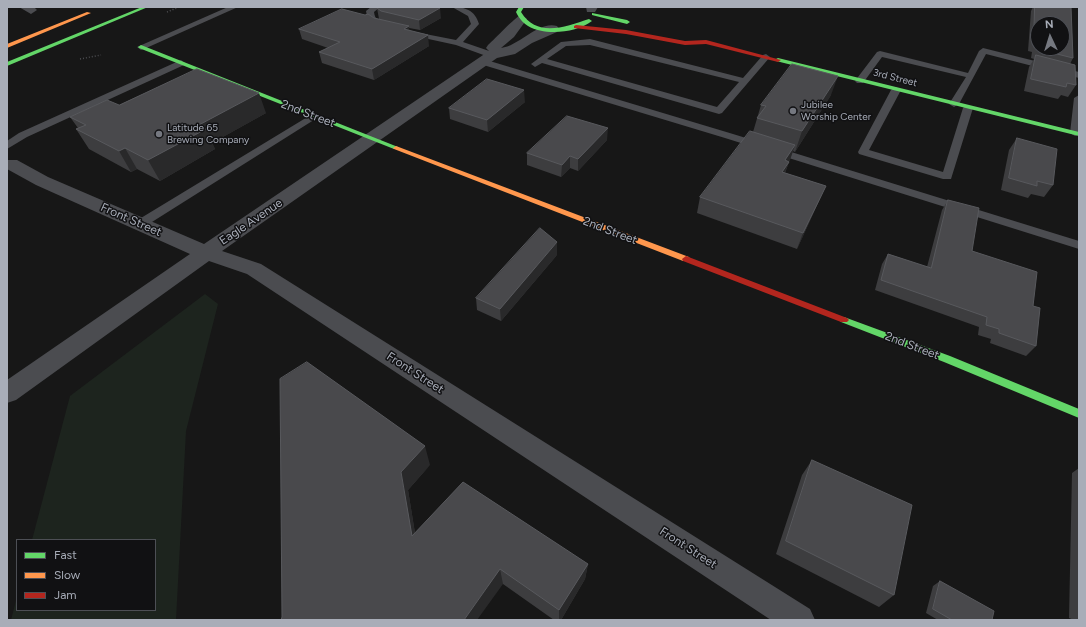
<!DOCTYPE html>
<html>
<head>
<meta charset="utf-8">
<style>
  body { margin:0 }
  #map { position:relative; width:1086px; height:627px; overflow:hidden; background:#171717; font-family:Figtree,sans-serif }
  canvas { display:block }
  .frame { position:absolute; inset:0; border:8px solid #a8adb8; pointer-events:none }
  .legend { position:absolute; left:16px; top:539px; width:140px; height:72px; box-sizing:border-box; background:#111113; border:1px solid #4d4f55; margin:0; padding:5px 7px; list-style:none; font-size:12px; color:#a8adb8 }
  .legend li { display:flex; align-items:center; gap:8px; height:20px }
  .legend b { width:20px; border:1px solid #4d4f55 }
  .north { position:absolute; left:1030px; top:16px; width:40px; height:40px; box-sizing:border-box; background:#111113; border:1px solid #4d4f55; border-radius:50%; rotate:356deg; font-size:11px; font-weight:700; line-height:16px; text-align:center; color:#a8adb8 }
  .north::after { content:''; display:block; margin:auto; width:14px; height:18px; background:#757880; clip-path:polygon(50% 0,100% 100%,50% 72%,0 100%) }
</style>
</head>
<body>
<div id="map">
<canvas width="1086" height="627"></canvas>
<div class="frame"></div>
<ul class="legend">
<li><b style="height:5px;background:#63d668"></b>Fast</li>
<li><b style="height:5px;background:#ff974d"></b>Slow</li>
<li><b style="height:5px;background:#b3261e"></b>Jam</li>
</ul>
<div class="north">N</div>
</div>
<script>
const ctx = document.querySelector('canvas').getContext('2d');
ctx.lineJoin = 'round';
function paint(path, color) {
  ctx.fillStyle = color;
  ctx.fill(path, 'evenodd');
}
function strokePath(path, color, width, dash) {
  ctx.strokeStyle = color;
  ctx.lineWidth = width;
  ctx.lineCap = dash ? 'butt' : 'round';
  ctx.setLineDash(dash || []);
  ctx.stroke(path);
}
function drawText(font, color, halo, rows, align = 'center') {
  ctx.font = font + ' Figtree,sans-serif';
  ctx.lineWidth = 3;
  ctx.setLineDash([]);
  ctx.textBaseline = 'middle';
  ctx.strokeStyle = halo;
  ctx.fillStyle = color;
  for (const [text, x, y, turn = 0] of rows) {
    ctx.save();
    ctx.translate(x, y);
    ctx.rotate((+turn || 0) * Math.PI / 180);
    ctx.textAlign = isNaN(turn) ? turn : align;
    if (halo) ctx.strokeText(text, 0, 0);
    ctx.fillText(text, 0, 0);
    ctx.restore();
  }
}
paint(new Path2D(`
  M205 294 218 304 186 431 176 620H11L17 597V610H155V540H32L70 396Z`), '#1d241e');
strokePath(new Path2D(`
  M167 12 179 7
  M80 59 101 55`), '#4d4e52', 1.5, [1, 2]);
paint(new Path2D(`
  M228 7H238L144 49 141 50 137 47Z
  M371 7H380L374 12C375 20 379 22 387 24V28C376 30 367 22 366 11Z
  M452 7C465 7 475 10 479 24L463 42 495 53V57H489L456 45 410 35 406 33 410 31 456 40 471 24 468 16Z
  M590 39 743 78 763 55 766 54 770 57 722 113 719 114 542 63 535 67 531 64 561 42ZM590 45 739 82 717 107 547 59 566 46Z
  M983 48 1079 72V78L986 54 959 104 954 107 949 104 966 77 882 57 863 83H857L855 81 877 52 880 51 968 73 979 51Z
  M483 59 733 134 1079 241V249L725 138 480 64 479 62Z
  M181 60 185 63 184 65 27 137 7 149V141L19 133Z
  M896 87 901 90 869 150 943 172 963 108 965 106H971L973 108 951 179H943L859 154 858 152 891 90Z
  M1079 95V135L1075 136 1070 133 1074 98Z
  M314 113 317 114 319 116 317 118 144 227 140 228 134 224 136 221Z`), '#4b4c50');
paint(new Path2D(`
  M19 7H34L37 10 31 14Z
  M586 7H598L595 12H587Z
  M521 15 527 19 514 37 501 48C520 46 537 21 557 26L559 29 557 32 532 43 515 54 497 58 222 251 261 264 810 609 815 620H771L247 274 209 261 16 400 7 403V380L190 254 36 185 7 169V160H17L48 177 204 244 489 51 486 48 488 45C495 39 515 17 521 15Z`), '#4b4c50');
paint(new Path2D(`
  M142 7H148L7 66V62Z
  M519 7H524L521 12C537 38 565 27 589 19L592 21C576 33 545 36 528 26 522 22 519 18 516 12Z
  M592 13 627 20 630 22 627 24 592 15Z
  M141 45 398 147 399 148 398 149H394L139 48 138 47Z
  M778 58 1079 132V136L776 61V59Z
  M844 317 950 356 1079 409V418L944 362 841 322 839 320 841 318Z`), '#63d668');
paint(new Path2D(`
  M87 12 91 13 7 48V44Z
  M396 146 689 257 690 259 689 261H683L394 149 393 148Z`), '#ff974d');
paint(new Path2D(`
  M576 25 626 30 685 41 706 40 781 60 778 62 706 44 685 45 626 34 574 28V26Z
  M686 256 847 318 849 320 847 322H841L683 261 682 259Z`), '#b3261e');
paint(new Path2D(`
  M1033 7H1071L1073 58 1070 64 1076 85 1068 97 1061 95 1058 99 1024 91 1029 67 1034 59 1031 58 1032 52 1028 51 1031 11Z
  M377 8 441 18 420 30 409 28V30L429 46 374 80 322 63 319 52 328 48 302 39 299 29 374 18 381 20 379 19Z
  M831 95 795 152 793 151 785 173 826 186 819 201 797 249 697 213 700 197 753 132 761 105Z
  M525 102 488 132 450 119 449 108Z
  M119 105 266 113 212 143 215 149 160 181 137 169 131 172 89 149 76 129 78 128 70 117Z
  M1017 138 1053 185 1044 197 1031 194 1028 198 1001 190 1009 150Z
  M607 140 578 171 570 168 561 177 527 165V153Z
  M948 200 972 251 1033 306 1036 346 1026 356 990 343 991 339 978 335 979 327 875 290 882 264 888 254 927 267 942 210Z
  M557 255 501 321 477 310 476 298Z
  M812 460 894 595 879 607 776 554 802 475Z
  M430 465 408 490 415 533 588 564 585 579 561 620H554L503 584 282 617Z
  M1079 468V620H1074L1069 618 1072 473Z
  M940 581 992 620H938L926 613 933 586Z`), '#3d3d3f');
paint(new Path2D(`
  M440 8 441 18 420 30 419 20Z
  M409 26 410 36 404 29Z
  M428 35 429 46 374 80 372 69Z
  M838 76 831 95 795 152 802 131Z
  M524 90 525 102 488 132 487 120Z
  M259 93 266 113 212 143 215 149 160 181 148 160 197 126Z
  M608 128 607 140 578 171V159Z
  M795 145 790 160 780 176 785 160Z
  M125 148 137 169 131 172 119 151Z
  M570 156V168L561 177 562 165Z
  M789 162 783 177 782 172Z
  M826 186 819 201 797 249 803 233Z
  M557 242V255L501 321 500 309Z
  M425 446 430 465 408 490 418 552 412 536 401 472Z
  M588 564 585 579 561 620H559V610Z
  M500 569 503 584 477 620H464Z`), '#29292a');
const building = new Path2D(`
  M379 7H438L440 8 419 20 381 11 377 8Z
  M1035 7H1071L1073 58 1037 49 1038 43 1034 42ZM1038 24H1062V48H1038Z
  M342 9 365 15 368 14 374 18 409 26 404 29 428 35 372 69 319 52 340 42 299 29Z
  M1036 55 1075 65 1076 85 1067 83 1066 87 1031 79Z
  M792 64 838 76 802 131 757 118 766 106 761 105Z
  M197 69 259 93 197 126 206 129 148 160 125 148 119 151 76 129 86 125 70 117 107 100 119 105Z
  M487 79 524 90 487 120 449 108Z
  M567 116 608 128 578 159 570 156 562 165 527 153Z
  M750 131 795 145 785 160 789 162 782 172 826 186 803 233 700 197Z
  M1017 138 1057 149 1053 185 1037 181V186L1009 178Z
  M948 200 979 208 972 251 1037 272 1033 306 1040 308 1036 346 999 333V329L986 325 987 317 881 280 888 254 931 268Z
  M540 228 557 242 500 309 476 298Z
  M307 362 425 446 401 472 412 536 463 482 588 564 559 610 500 569 464 620H281L282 617 280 379Z
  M812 460 912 505 894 595 786 541Z
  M940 581 994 611 992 620H952L933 609Z`);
paint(building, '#49494c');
strokePath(building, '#58595d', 1);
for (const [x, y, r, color] of [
  [793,111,4,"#757880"],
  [159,134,4,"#757880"]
]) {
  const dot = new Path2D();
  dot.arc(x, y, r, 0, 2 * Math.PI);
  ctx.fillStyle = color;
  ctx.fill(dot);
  strokePath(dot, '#111113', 1.5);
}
drawText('10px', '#a8adb8', '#111113', [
  ["3rd Street",895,78,14]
]);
drawText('10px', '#a8adb8', '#111113', [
  ["Jubilee",801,105],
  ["Worship Center",801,117],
  ["Latitude 65",167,128],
  ["Brewing Company",167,140]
], 'left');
drawText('12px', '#a8adb8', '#111113', [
  ["2nd Street",308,114,21],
  ["Front Street",131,220,24],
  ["Eagle Avenue",251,222,-34],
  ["2nd Street",610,231,21],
  ["2nd Street",912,346,21],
  ["Front Street",415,373,33],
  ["Front Street",688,548,33]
]);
</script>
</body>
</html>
